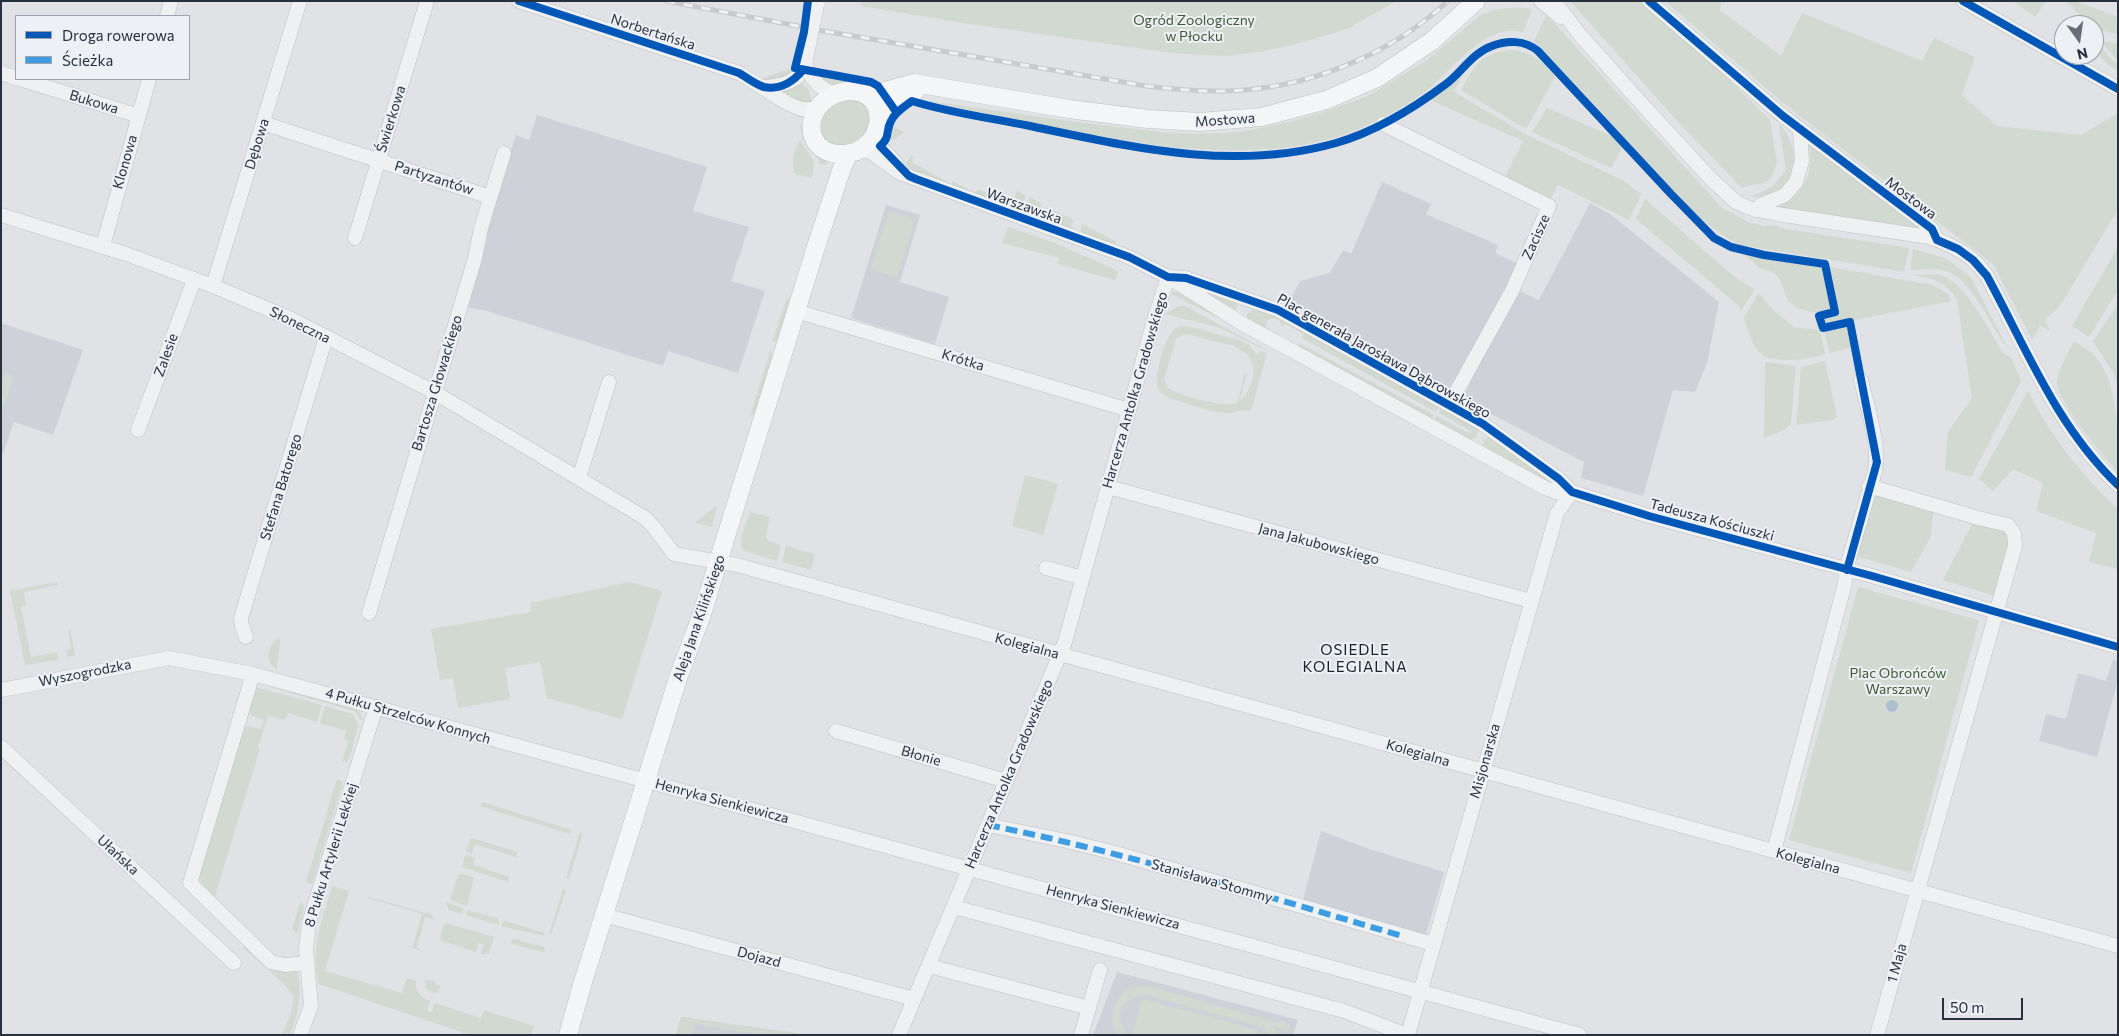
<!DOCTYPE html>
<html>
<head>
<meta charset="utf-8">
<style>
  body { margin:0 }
  #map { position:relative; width:2119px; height:1036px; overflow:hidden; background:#e0e2e5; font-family:Commissioner,sans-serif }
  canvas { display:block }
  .frame { position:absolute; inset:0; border:2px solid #27303e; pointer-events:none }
  .legend { position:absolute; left:15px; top:15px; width:175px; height:65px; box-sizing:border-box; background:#edf0f5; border:1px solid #9ea3ac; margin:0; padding:6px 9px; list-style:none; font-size:15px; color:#27303e }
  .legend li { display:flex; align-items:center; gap:10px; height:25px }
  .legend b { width:25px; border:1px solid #9ea3ac }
  .north { position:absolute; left:2054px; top:15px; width:50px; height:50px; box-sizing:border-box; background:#edf0f5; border:1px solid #9ea3ac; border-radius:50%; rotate:166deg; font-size:14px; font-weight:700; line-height:20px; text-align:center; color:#27303e }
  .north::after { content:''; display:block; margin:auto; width:18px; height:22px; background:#686e78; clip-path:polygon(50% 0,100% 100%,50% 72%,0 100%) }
  .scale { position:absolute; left:1942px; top:998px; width:81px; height:22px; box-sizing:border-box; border:2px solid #27303e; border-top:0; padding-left:6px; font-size:15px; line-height:18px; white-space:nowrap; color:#27303e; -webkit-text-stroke:4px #edf0f5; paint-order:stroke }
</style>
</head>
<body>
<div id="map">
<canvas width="2119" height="1036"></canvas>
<div class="frame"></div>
<ul class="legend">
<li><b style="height:6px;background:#0057b8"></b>Droga rowerowa</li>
<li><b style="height:6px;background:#3d9de3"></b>Ścieżka</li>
</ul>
<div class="north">N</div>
<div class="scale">50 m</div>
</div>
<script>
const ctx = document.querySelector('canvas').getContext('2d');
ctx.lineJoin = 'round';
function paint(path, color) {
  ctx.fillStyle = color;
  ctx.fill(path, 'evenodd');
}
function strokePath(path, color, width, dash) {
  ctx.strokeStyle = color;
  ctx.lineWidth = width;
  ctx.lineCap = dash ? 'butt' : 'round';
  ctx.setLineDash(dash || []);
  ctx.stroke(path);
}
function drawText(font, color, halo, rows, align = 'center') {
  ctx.font = font + ' Commissioner,sans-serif';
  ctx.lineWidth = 4;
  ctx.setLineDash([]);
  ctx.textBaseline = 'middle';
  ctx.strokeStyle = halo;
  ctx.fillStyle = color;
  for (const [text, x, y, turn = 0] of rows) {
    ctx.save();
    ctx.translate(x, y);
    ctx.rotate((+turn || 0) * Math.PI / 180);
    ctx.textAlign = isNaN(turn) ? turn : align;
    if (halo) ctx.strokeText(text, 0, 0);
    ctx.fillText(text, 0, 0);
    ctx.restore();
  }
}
paint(new Path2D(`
  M537 115 707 167 693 211 749 227 731 281 765 291 738 373 668 351 663 366 487 311 467 307 487 240 486 225 516 135 529 140Z
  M1382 182 1431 204 1426 214 1498 245 1495 253 1518 264 1450 389 1288 304 1300 281 1330 273 1343 250 1351 254Z
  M1590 203 1610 214 1719 302 1707 363 1695 392 1673 390 1643 496 1581 478 1584 462 1462 399 1517 290 1539 300Z
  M886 205 920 215 900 282 949 297 935 344 851 318Z
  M1 323 83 350 53 435 14 422 1 459Z
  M2113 660 2118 661V680L2097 757 2039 741 2046 714 2066 719 2078 673 2106 681Z
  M1321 831 1369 849 1444 872 1426 935 1303 900Z
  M1117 972 1298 1020 1293 1035H1093Z
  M681 1017 809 1035H676Z`), '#ced2d8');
paint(new Path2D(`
  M862 1H1397L1347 29 1303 42 1261 52 1224 56 1171 53 950 21 861 6Z
  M1570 1H1640L1719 70 1770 120 1777 163 1771 179C1761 186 1752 183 1742 188L1680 124Z
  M1665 1H1722L1720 10 1781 56 1802 13 1922 61 1934 38 1975 57 1962 95 1997 126 2081 135 2118 113V209L2060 306 2045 320 2050 331 2040 325 2032 340 1993 264 1788 107Z
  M2013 1H2046L2035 17Z
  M2066 1H2075L2118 17V34L2094 29V25H2090Z
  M1517 7 1532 9 1523 32C1483 22 1451 73 1422 94 1395 113 1362 130 1330 139 1245 161 1157 147 1072 131 1022 121 971 110 921 100L1077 122 1161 132 1195 134 1240 132 1289 122 1327 111 1368 96 1427 60 1482 14 1498 9Z
  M1546 16 1557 26 1721 207 1750 223 1764 226 1775 225 1780 228 1909 248 1904 272 1741 245C1701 227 1674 191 1644 159 1608 120 1572 80 1534 41Z
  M2094 40 2118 66V71L2108 65 2094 50Z
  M2099 40 2118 44V61Z
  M1510 50C1531 51 1543 61 1555 77L1526 129 1461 90C1477 63 1477 56 1510 50Z
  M790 69 795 71C788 79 773 83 763 78Z
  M814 74 871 85 879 89 833 87Z
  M1463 74 1454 92 1527 135 1624 181 1641 194 1629 220 1558 185 1550 200 1504 179 1523 141 1428 99Z
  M801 81 809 91 812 103 806 104 778 91Z
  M847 98C852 99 858 100 862 103 885 116 860 147 839 146 835 146 829 143 825 140 812 115 825 107 847 98Z
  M1547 108 1618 139 1623 146 1611 168 1532 132Z
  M800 123 824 156 827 165 820 164C819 157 815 156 811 151 804 143 801 133 800 123Z
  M891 125 904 132 892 141 890 134Z
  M1781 125C1804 155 1797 195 1754 197L1753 196 1772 187 1786 170 1779 126Z
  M800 140 814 161 812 178 795 174C790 164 795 148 800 140Z
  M1809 145 1918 226 1916 228 1780 208 1779 207C1805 194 1814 172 1809 145Z
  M911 155 914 157 912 162 951 184 953 181 974 193 979 189 998 199 997 201 993 202 914 171 907 166 906 163Z
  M1017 191 1026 195 1021 208 1012 205Z
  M1030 197 1042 204 1038 214 1025 209Z
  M1645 199 1738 280 1755 289 1741 311 1739 306 1636 219Z
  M1049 208 1074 220 1070 228 1044 219Z
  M889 211 915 220 897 277 871 269Z
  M1082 224 1117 242 1112 245 1083 233 1081 230Z
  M1008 227 1055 243 1118 271 1115 280 1058 264 1059 258 1002 243Z
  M2118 247V290L2089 337 2072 326Z
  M1913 249 1945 258 1970 276 2008 348C1990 328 1973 278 1945 271 1934 268 1921 270 1910 270Z
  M1741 252 1822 268 1832 310 1818 313 1799 309 1788 301 1780 279 1774 273 1760 268Z
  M1829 267 1933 285 1948 294 1951 301 1824 326 1821 317 1838 313Z
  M1911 275C1920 275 1930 274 1939 275 1965 280 1990 332 2003 353L2012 359 2021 381 1971 477 1945 470 1948 432 1972 398 1957 300C1946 281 1931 278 1911 275Z
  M1181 281 1239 302 1233 313Z
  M1173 292 1180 293 1237 327 1171 294Z
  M1759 293 1770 307 1794 327 1820 330 1825 354C1808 359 1783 363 1766 357 1753 351 1747 329 1744 317Z
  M787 297 790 304 778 341 772 342Z
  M2118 304V385L2114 374 2093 341Z
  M1179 306H1185L1274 354 1217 327 1165 314Z
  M1254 309 1266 311 1439 405 1436 412 1302 338 1304 334 1284 323 1282 327 1280 321 1274 318 1268 320 1265 325 1267 331 1272 334 1279 333 1277 335 1297 347 1299 343 1434 415 1431 422 1247 322V314Z
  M1182 326 1191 327 1242 341 1249 345 1258 355 1260 351 1267 353 1251 411C1240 408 1235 414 1224 413 1205 411 1187 403 1169 398 1162 395 1158 391 1157 384 1155 375 1165 338 1172 332 1174 328 1178 327 1182 326ZM1185 334 1234 346 1248 355C1250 358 1252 363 1253 367 1256 377 1248 396 1239 401L1247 374 1245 373 1237 403C1224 408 1179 396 1168 388L1164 379 1176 339Z
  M1848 326 1852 347 1829 353 1825 331Z
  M2074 341C2081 346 2090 351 2096 357 2119 385 2118 436 2118 472 2104 457 2054 398 2057 380 2060 366 2068 353 2074 341Z
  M770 351 774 356 755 414 750 416Z
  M1825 361 1837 417 1833 420 1796 425 1801 367Z
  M1765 362 1796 366 1791 424 1784 430 1764 438Z
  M6 374 14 376 1 414V382L2 383Z
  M2028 391C2050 435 2082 476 2118 509V569L2089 562 2096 533 2036 511 2043 483 2013 469 1993 491 1979 479Z
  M1443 407 1478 428C1479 434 1476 438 1470 441L1434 423 1437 416 1470 434 1471 431 1439 413Z
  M1490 437 1556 482 1559 488 1482 447 1484 441Z
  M1025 475 1058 484 1043 535 1012 526Z
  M1873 495H1880L1933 510 1931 536 1911 572 1856 556Z
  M717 505 712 527 695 523Z
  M750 512 770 517 766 536 769 541 781 545 777 561 744 551C736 541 747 523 750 512Z
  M1973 522 2005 528 2011 540 1995 596 1943 580Z
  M786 546 815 554 811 570 782 562Z
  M57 582 58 585 24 592 26 606 21 607 31 657 57 652 59 659 25 665 10 591Z
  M630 582 662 591 622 719 547 698 540 662 505 668 510 699 458 708 453 678 440 680 431 629 531 612 530 603Z
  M1858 587 1979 620 1911 873 1789 840Z
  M70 629 75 655 67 657 66 651 71 649 68 630Z
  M279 638 280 640 277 670C265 662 266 645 279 638Z
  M255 687 322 705 317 722 288 713 285 720 268 715 258 747 260 748 214 899 204 891 199 876 242 728 248 726 261 729 264 720 252 716 249 710Z
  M280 687 355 708 361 714 363 720H360L355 711 280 690Z
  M325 706 353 714 358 725 352 750 347 762 342 761 349 741 344 739 346 731 320 723Z
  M337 779 343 782 312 884 306 882Z
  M483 802 571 830 570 834 480 806Z
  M580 832 583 833 569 879 566 878Z
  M472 838 517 852 516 857 475 844 472 854 466 851 470 839Z
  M467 855 475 858 473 865 509 877 508 882 462 867 465 856Z
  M462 874 474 877 467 906 450 900 458 875Z
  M332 886 349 891 325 971 402 993 407 978 416 981C415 992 421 998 430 1001L427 1011 432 1012 435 1003 481 1018 484 1010 534 1026 531 1035H470L319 984C310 947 322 921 332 886Z
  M563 889 566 890 551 935 549 934Z
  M369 897 433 915V919L425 917 417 947 421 950 420 951 408 946H413L422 914 368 898Z
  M301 901 304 908 297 935 292 928Z
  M446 902 463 908 462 914 449 910Z
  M467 910 499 919V925L466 915Z
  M506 921 544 933 545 936 501 926 503 922Z
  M446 923 494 937 489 954H481L484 945 479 943 476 952 442 941 440 938 444 924Z
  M514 939 544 947 545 951 543 952 512 944 511 941Z
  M248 945 297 971C303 991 298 1016 290 1035H282L291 1013 294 996 279 979 243 948Z
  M425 979 436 982 435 985 440 986 438 992 434 993 426 989Z
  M1148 986 1279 1023 1280 1021 1290 1024 1288 1032 1272 1025 1280 1035H1270L1262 1027 1147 995C1124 995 1111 1016 1128 1035H1117C1108 1018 1113 996 1132 988 1136 986 1143 987 1148 986Z
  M1142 999 1258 1030 1256 1035H1132Z
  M681 1017 809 1035H761L695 1024 693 1035H676Z`), '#d1d9d0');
paint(new Path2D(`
  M1886 706a6 6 0 1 1 12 0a6 6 0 1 1-12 0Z`), '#aebfd0');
const minor = new Path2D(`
  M519 1 739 73 787 103 801 109H815
  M1541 1 1560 17
  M1554 1 1581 36 1640 102 1711 179 1736 202 1749 208 1777 214 1929 237C1951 244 1974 256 1987 276 2026 348 2057 427 2118 485
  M1649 1 1783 116 1932 229 1937 240
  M1963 1 2118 89
  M167 16 171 1
  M805 64C811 80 820 89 836 94
  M1 73 16 78
  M20 79 139 116
  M762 87C782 86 803 82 806 59
  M263 123 490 197
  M1383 124 1549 206 1512 291 1449 405
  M875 136 880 146 896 163
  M861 148 872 153 900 173 1129 257 1168 277 1243 324 1545 488 1559 493 1572 492 1649 516 1872 576 2118 647
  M1755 210 1761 205 1785 195 1796 182 1802 161 1800 130
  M1 215 126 254 213 286 289 318 434 392 645 518 653 526 674 554 737 565 2118 946
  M355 238 427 1
  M103 246 149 79
  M1168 277 1186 278 1278 310 1483 424 1559 479 1572 492
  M213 286 300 1
  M796 311 1129 410
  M138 430 194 280
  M579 478 609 382
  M1869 486 1978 518 2008 525 2014 533 2015 546 1877 1035
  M1108 487 1531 601
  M1046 568 1083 578
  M369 613 475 258 481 228 504 153
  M246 637 242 626 241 618 326 337
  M253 674 190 883 271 962 285 965 307 963
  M1 690 169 658 253 674 1580 1035
  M836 731 1006 781
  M1 747 234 963
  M988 825 1067 841 1119 854 1433 944
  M1774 851 1844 587 1849 559 1875 471C1880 444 1867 407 1861 380
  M954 907 1344 1011 1407 1035
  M604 915 914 999
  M929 966 1089 1008 1100 970
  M300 1035 311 1006 306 948 309 923 376 707
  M899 1035 1065 642 1152 327 1168 277
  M1081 1035 1089 1008
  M1408 1035 1557 513 1572 492`);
const major = new Path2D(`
  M848 91C895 90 884 157 839 154 800 152 802 97 848 91Z
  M868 96 914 83 1069 109 1148 119 1200 122 1262 117 1326 100 1377 78 1432 41 1476 1
  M879 118C889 106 898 94 915 92
  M568 1035 582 985 679 675 701 617 816 247 842 168 849 153`);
strokePath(minor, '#bec0c3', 15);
strokePath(major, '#bcbfc3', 19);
strokePath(minor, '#eff0f2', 14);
strokePath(major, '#f4f5f6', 18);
const rail = new Path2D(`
  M666 1 824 31 1146 86C1173 89 1199 92 1226 91 1306 89 1389 56 1448 1`);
strokePath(rail, '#c9cacd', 5);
strokePath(rail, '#edf0f5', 3, [9]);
const minorBridge = new Path2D(`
  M806 59 817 5`);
strokePath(minorBridge, '#bec0c3', 15, []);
strokePath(minorBridge, '#eff0f2', 14);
strokePath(new Path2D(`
  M988 825C1128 853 1265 896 1402 936`), '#3d9de3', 6, [12, 6]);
strokePath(new Path2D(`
  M519 1 739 73C746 77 756 85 764 87 780 90 793 82 803 70
  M808 1 804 32 795 68 871 82 878 86 897 113
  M1649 1 1783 116 1932 229 1937 240 1958 249 1973 260 1987 276C2026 348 2057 427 2118 485
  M1963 1 2118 89
  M1847 570 1877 462 1850 322 1823 328 1819 316 1835 312 1825 264 1764 255 1731 247 1714 238 1671 194 1538 51C1525 40 1507 40 1492 46 1472 53 1462 72 1446 84 1414 108 1374 132 1336 143 1234 172 1131 147 1030 126 991 118 950 113 912 101 904 107 895 112 891 121 885 132 891 137 880 146L909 176 916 179 1129 257 1168 277 1186 278 1278 310 1483 424 1559 479 1572 492 1649 516 1872 576 2118 647`), '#0057b8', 8);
drawText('14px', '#3c5934', '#edf0f5', [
  ["Ogród Zoologiczny",1194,20],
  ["w Płocku",1194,36],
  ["Plac Obrońców",1898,673],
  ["Warszawy",1898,689]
]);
drawText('14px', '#27303e', '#edf0f5', [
  ["Norbertańska",653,32,18],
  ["Bukowa",94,102,17],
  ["Świerkowa",391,119,-73],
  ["Mostowa",1225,120,-4],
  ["Dębowa",257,144,-73],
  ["Klonowa",125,162,-74],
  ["Partyzantów",434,178,18],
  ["Mostowa",1911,198,37],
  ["Warszawska",1024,206,20],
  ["Zacisze",1536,237,-66],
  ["Słoneczna",300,325,26],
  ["Zalesie",166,355,-70],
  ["Plac generała Jarosława Dąbrowskiego",1384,356,29],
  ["Krótka",963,360,17],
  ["Bartosza Głowackiego",437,383,-73],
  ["Harcerza Antolka Gradowskiego",1135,390,-74],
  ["Stefana Batorego",281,487,-73],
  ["Tadeusza Kościuszki",1712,520,15],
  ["Jana Jakubowskiego",1319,544,15],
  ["Aleja Jana Kilińskiego",699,618,-71],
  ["Kolegialna",1027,646,15],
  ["Wyszogrodzka",85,673,-11],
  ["4 Pułku Strzelców Konnych",408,716,16],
  ["Kolegialna",1418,753,16],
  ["Błonie",921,756,16],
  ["Misjonarska",1485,761,-74],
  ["Harcerza Antolka Gradowskiego",1009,774,-67],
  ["Henryka Sienkiewicza",722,801,15],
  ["Ułańska",118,855,43],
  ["8 Pułku Artylerii Lekkiej",331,855,-73],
  ["Kolegialna",1808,861,15],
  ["Stanisława Stommy",1212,881,16],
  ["Henryka Sienkiewicza",1113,907,15],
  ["Dojazd",759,957,15],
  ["1 Maja",1897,963,-75]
]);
ctx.letterSpacing = '1px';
drawText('15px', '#19212e', '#edf0f5', [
  ["OSIEDLE",1355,650],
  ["KOLEGIALNA",1355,667]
]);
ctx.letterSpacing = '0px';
</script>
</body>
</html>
